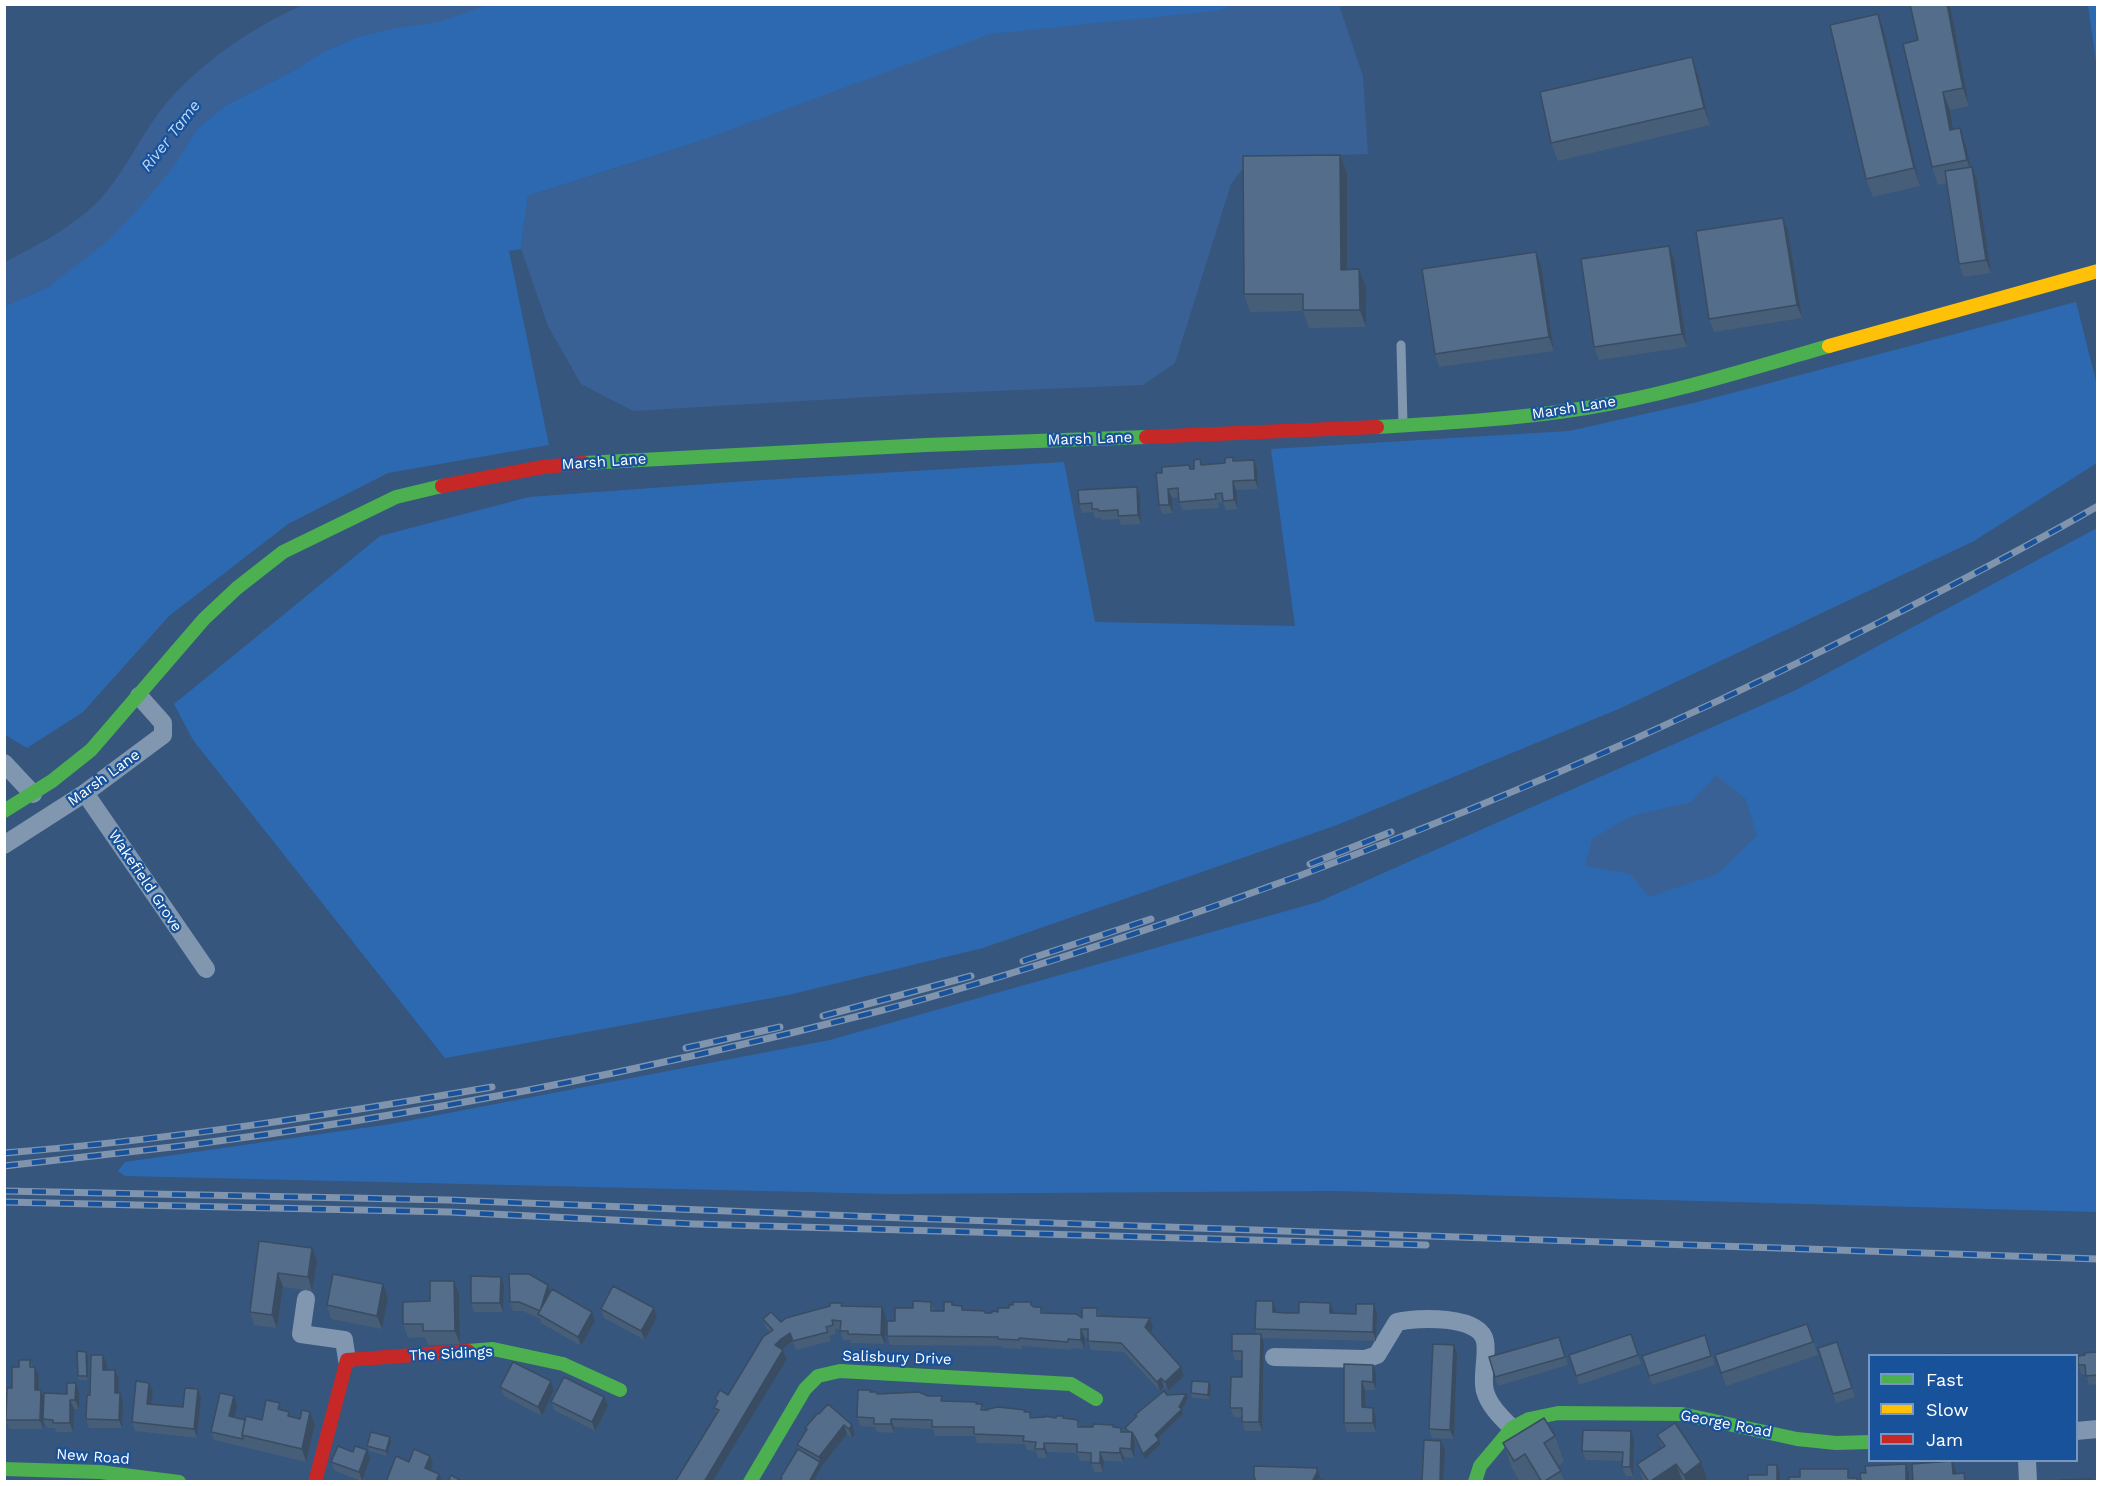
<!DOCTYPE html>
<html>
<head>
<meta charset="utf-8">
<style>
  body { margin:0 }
  #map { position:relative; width:2102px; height:1486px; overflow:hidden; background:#36567d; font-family:"Work Sans",sans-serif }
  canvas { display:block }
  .frame { position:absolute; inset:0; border:6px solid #fff; pointer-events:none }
  .legend { position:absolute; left:1868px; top:1354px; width:210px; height:108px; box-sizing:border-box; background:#18529b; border:2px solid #7497c3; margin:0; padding:8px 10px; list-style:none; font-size:18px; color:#fff }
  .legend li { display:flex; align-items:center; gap:12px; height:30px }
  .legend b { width:30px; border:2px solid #7497c3 }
</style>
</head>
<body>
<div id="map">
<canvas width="2102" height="1486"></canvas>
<div class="frame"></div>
<ul class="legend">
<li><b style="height:8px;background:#4caf50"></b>Fast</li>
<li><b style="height:8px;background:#ffc107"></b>Slow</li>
<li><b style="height:8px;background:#c62828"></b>Jam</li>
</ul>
</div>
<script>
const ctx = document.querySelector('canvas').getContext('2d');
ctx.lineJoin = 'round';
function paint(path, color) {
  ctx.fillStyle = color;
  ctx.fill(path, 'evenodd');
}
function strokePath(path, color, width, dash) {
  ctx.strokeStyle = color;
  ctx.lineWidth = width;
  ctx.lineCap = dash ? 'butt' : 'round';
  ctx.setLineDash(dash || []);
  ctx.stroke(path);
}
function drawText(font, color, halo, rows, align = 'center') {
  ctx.font = font + ' "Work Sans",sans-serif';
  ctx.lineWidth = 4.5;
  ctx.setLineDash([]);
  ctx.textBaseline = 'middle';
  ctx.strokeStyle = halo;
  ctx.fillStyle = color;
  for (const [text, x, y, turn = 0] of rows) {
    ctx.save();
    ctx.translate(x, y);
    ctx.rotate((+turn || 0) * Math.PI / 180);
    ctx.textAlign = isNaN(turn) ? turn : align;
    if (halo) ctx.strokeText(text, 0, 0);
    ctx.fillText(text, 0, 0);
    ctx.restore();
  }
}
paint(new Path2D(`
  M487 5H1231L1222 10 691 144 528 196 521 249 509 251 549 445 388 473 288 524 169 616 83 712 27 748 5 735V306L50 286 174 165 197 129 226 105 293 71 321 53 357 37Z
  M2088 5H2097V69Z
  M2076 302 2097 385V463L1974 541 1621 708 1337 825 983 948 788 995 445 1058 193 740 174 704 380 536 529 497 747 481 1064 462 1095 622 1295 626 1271 449 1569 431 1698 402Z
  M2097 528V1212L1334 1191 890 1194 125 1176 118 1171 125 1162 391 1124 830 1040 1318 902 1796 690Z`), '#2d69b1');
paint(new Path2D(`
  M303 5H487L439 22 397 28 357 37 321 53 293 71 226 105 197 129 175 165 142 205 109 240 50 286 5 306V262C34 247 65 231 90 209 114 189 133 151 151 124 184 73 248 29 303 5Z
  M1231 5H1339L1363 76 1368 154 1251 158 1231 184 1175 363 1143 385 922 394 633 411 581 384 548 326 521 249 528 196 691 144 990 34 1222 10Z
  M1716 775 1746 799 1757 836 1717 874 1649 897 1630 874 1585 866 1592 839 1631 816 1691 802Z`), '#396195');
strokePath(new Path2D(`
  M1401 345 1403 424`), '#8196af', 9);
strokePath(new Path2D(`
  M4 763 33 794
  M85 793 206 969
  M4 845 85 793 163 735V723L139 696
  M306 1299 301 1334 344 1340 347 1360
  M1274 1357 1365 1359 1377 1355 1397 1322C1417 1317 1480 1315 1485 1341 1488 1357 1481 1376 1485 1391 1489 1406 1502 1418 1512 1428
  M2076 1431 2098 1429
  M2027 1460 2028 1482`), '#8196af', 18);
strokePath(new Path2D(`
  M1377 427C1447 423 1517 419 1586 408 1668 395 1748 369 1829 346
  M584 463 926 445 1146 437
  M4 811 52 781 91 750 204 619 237 588 283 552 396 497 442 486
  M468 1351 493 1349 563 1364 620 1390
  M4 1469 100 1472 179 1482
  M750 1482 805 1389 818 1376 840 1371 1071 1384 1096 1399
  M1475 1482 1480 1466 1512 1428 1529 1419 1558 1413 1682 1414 1797 1439 1836 1443 1870 1442`), '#4caf50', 14);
strokePath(new Path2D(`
  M1829 346 2098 271`), '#ffc107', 14);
strokePath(new Path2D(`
  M1146 437 1377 427
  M442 486 543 467 584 463
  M315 1482 347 1360 468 1351`), '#c62828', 14);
const rail = new Path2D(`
  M1310 864 1391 832
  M1023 961 1151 919
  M823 1016 971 976
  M686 1048 780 1027
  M4 1153C168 1140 330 1115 492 1087
  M4 1166C63 1159 122 1153 181 1146 416 1116 650 1070 879 1011 994 981 1106 944 1218 905 1446 825 1667 730 1882 621 1955 584 2027 547 2098 506
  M4 1191 449 1200 905 1218 2098 1259
  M4 1202 450 1212 694 1224 1426 1245`);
strokePath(rail, '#8094ad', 7);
strokePath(rail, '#18529b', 4.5, [14]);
paint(new Path2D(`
  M1910 4H1950L1969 106 1950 110 1953 129 1966 146 1971 167 1977 180 1991 273 1964 277 1959 264 1947 183 1938 185 1932 167 1918 40Z
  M1884 31 1920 186 1873 197 1866 179Z
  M1698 75 1710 125 1558 161 1551 143Z
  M1340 155 1347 173V269H1359L1366 287V327L1309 328 1303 311 1250 312 1244 294Z
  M1788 231 1802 318 1714 332 1709 319Z
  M1674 259 1687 347 1599 360 1594 347Z
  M1541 265 1554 351 1439 367 1435 354Z
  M1234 461 1257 469 1258 489 1236 490 1238 509 1226 510 1223 502 1218 503 1219 508 1183 510 1179 502V497L1172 498 1173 513 1162 514 1159 505 1156 473 1194 469 1202 465 1225 463Z
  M1137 487 1140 496 1141 524 1121 525 1119 519 1102 520 1101 518H1095L1093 512 1082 513 1079 504Z
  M259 1241 317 1261 312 1291 283 1287 277 1328 254 1325 250 1312Z
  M454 1281 459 1294 460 1344 428 1345 425 1337 408 1338 403 1324Z
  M383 1284 388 1298 382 1329 331 1319 327 1305Z
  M504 1286 503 1312H474L471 1303Z
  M551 1292 595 1321 581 1346 541 1323 540 1319 523 1311H513L510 1302Z
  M931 1302 934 1311H944L952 1302 953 1306H962L963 1310 985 1311 986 1313H992L1009 1308 1032 1306 1041 1307 1043 1313 1082 1318 1097 1308 1100 1316 1153 1327 1150 1333 1181 1367 1184 1376 1168 1391 1164 1387 1160 1391 1124 1352 1091 1350 1088 1341V1338H1085L1084 1349 1071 1348V1350L1022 1346V1349L1002 1348 1001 1346 890 1345 887 1336 895 1321 913 1308Z
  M842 1303V1306L886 1316 885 1344 851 1343 850 1340H843L840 1330 835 1329 836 1334 829 1336 831 1341 796 1350 793 1342 783 1349 787 1359 717 1414 714 1408 717 1404 715 1399 728 1395 770 1332 766 1328 763 1319 781 1322Z
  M654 1308 657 1317 645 1340 604 1318 601 1309Z
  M1276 1310V1312L1299 1313 1334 1312V1313L1356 1314 1377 1313 1376 1341 1262 1338 1264 1343 1262 1431H1245L1242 1422V1417H1234L1230 1408 1242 1377V1360H1235L1232 1351 1257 1334 1255 1329Z
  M1807 1324 1818 1355 1726 1386 1715 1355Z
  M1631 1334 1641 1364 1579 1385 1569 1355Z
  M1705 1335 1715 1365 1652 1385 1642 1356Z
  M1559 1337 1568 1365 1498 1386 1495 1377Z
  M1837 1342 1855 1397 1836 1403 1818 1348Z
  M2097 1352V1384L2089 1385 2086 1374H2081L2078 1365 2085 1355Z
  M1457 1354 1454 1439 1432 1438 1429 1429Z
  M103 1355 107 1364V1370H115L119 1379 118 1393 123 1402 122 1428H89L86 1419 90 1395Z
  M88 1356V1380H79L78 1376Z
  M30 1360 33 1367 39 1376 38 1390H41L44 1398 67 1394 76 1383 79 1392V1409H74L73 1432H56L55 1428H47L43 1420V1429H9L6 1420 12 1388 19 1367Z
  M1344 1364 1376 1373V1390H1365V1408H1373L1376 1417V1432H1347L1344 1423Z
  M551 1381 554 1390 542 1416 504 1396 500 1387Z
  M1209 1382 1211 1387 1210 1399 1192 1398 1191 1393Z
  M149 1383 153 1391 151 1404 183 1407 198 1389 201 1398 197 1438 135 1431 132 1422Z
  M870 1390V1392L878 1394 942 1396 943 1401 982 1404 984 1410H1025L1032 1418H1064L1078 1420 1081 1427 1121 1428 1123 1432H1127L1125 1428 1136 1417 1135 1415 1167 1395 1188 1398 1182 1409 1183 1414 1158 1438 1161 1444 1145 1459 1137 1443 1134 1440V1458L1124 1457 1123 1462 1104 1461 1103 1472H1094L1091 1461H1080L1077 1453 1047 1452V1458H1038L1036 1451 1027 1450 1025 1444 977 1443 975 1436H935L933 1429 894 1427V1433L877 1432 875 1427 860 1426 857 1417Z
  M604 1397 608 1406 595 1431 554 1410 551 1402Z
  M237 1405 234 1417 245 1420H262L283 1410 291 1417 315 1425 306 1462 214 1440 211 1432Z
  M819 1414 852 1425 855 1434 852 1438 847 1434 822 1466 813 1482H780L781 1480V1477L798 1449 797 1445 806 1430 805 1428Z
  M1657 1435 1701 1462 1708 1482H1644L1637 1464 1662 1447Z
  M1555 1436 1564 1462 1558 1466 1565 1482H1536L1534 1480 1531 1482H1520L1512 1468 1503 1443Z
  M390 1437 391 1442 387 1456 369 1451 367 1446Z
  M1634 1440 1633 1476H1626L1622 1467 1623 1461 1586 1460 1582 1451Z
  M353 1452 370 1459 362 1481 335 1471 331 1462Z`), '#475e78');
paint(new Path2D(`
  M1947 4H1950L1969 106 1963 88Z
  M1878 14 1884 31 1920 186 1914 168Z
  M1692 57 1698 75 1710 125 1704 108Z
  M1943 92 1950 110 1956 147 1950 130Z
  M1960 128 1966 146 1973 177 1967 160Z
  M1340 155 1347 173V287L1341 270Z
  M1972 167 1977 180 1991 273 1986 260Z
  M1783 218 1788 231 1802 318 1797 305Z
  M1669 246 1674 259 1687 347 1682 334Z
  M1536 252 1541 265 1554 351 1549 337Z
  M1359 269 1366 287V327L1360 310Z
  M1254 460 1257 469 1258 489 1255 480Z
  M1233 481 1236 490 1238 509 1234 500Z
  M1137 487 1140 496 1141 524 1138 515Z
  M1168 489 1172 498 1173 513 1169 505Z
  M312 1248 317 1261 312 1291 308 1277Z
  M278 1273 283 1287 277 1328 272 1315Z
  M501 1277 504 1286 503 1312 500 1303Z
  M454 1281 459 1294 460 1344 455 1331Z
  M383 1284 388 1298 382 1329 377 1316Z
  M548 1285 551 1294 540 1311Z
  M1273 1301 1276 1310V1321L1273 1312Z
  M1330 1303 1334 1312 1333 1322 1330 1313Z
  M1374 1304 1377 1313 1376 1341 1373 1332Z
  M882 1307 886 1316 885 1344 881 1335Z
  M654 1308 657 1317 645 1340 641 1331Z
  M592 1312 595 1321 581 1346 578 1337Z
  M1150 1318 1153 1327 1149 1336 1145 1327Z
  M1081 1329 1085 1338 1084 1349 1081 1340Z
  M790 1333 793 1341 784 1348 778 1354 775 1345 781 1339Z
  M1261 1334 1264 1343 1262 1431 1259 1422Z
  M1454 1345 1457 1354 1454 1439 1450 1430Z
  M783 1350 787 1359 712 1482H704Z
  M86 1352 88 1356V1380L87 1376Z
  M103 1355 107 1364 106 1379 103 1370Z
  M1373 1365 1376 1373V1390L1373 1382Z
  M35 1367 39 1376 38 1399 35 1390Z
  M1181 1367 1184 1376 1168 1391 1165 1382Z
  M115 1370 119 1379 118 1402 115 1393Z
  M1161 1378 1164 1387 1160 1391 1157 1382Z
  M551 1381 554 1390 542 1416 538 1407Z
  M1362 1381 1365 1390V1416L1362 1407Z
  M1209 1382 1211 1387 1210 1399 1208 1395Z
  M76 1383 79 1392V1409L75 1400Z
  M149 1383 153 1391 150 1412 147 1404Z
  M198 1389 201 1398 197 1438 194 1429Z
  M41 1390 44 1399 43 1429 40 1420Z
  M120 1393 123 1402 122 1428 119 1420Z
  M1186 1394 1188 1398 1182 1409 1183 1414 1156 1440 1155 1435 1179 1407Z
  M234 1396 237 1405 233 1425 229 1416Z
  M604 1397 608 1406 595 1431 592 1422Z
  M70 1400 74 1409 73 1432 70 1423Z
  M1373 1408 1376 1417V1432L1373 1423Z
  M310 1412 315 1425 306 1462 302 1449Z
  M891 1419 894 1427V1433L891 1424Z
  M844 1425 847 1434 822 1466 813 1482H809L820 1462 819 1457Z
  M852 1425 855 1434 852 1438 849 1429Z
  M1631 1431 1634 1440 1633 1476 1630 1467Z
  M1132 1432 1135 1441 1134 1458 1131 1449Z
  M390 1437 391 1442 387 1456 386 1451Z
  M1159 1440 1161 1444 1145 1459 1143 1454Z
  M1441 1441 1445 1450 1443 1482H1440Z
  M1044 1443 1047 1452V1458L1044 1449Z
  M1120 1448 1124 1457 1123 1462 1120 1453Z
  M367 1450 370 1459 362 1481 359 1472Z
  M1100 1452 1104 1461 1103 1472 1100 1463Z
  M430 1456 433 1464 428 1477 425 1468Z
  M1952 1461 1956 1470V1482L1953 1474Z
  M1701 1462 1708 1482H1686L1684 1475Z
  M1676 1464 1683 1482H1650Z
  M1906 1464 1909 1473V1482H1906Z
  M1777 1465 1780 1474V1482H1777Z
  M1317 1468 1320 1476V1482H1312Z
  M439 1474 442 1482H436Z`), '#3a4c61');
const building = new Path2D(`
  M1910 4H1947L1963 88 1943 92 1950 130 1960 128 1967 160 1932 167 1903 44 1918 40Z
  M1878 14 1914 168 1866 179 1830 25Z
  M1692 57 1704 108 1551 143 1540 92Z
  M1340 155 1341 270 1359 269 1360 310H1303V294H1244L1243 156Z
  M1972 167 1986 260 1959 264 1945 171Z
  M1783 218 1797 305 1709 319 1696 231Z
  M1669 246 1682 334 1594 347 1581 259Z
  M1536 252 1549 337 1435 354 1422 269Z
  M1233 457V461L1254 460 1255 480 1233 481 1234 500 1223 501 1222 493 1215 494 1216 499 1179 502 1178 488 1168 489 1169 505H1159L1156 473H1162V467L1189 465 1190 469H1194V460L1200 459 1201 465 1225 463V458Z
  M1137 487 1138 515 1118 516V510L1099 511 1098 509H1092V503L1079 504 1078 490Z
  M259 1241 312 1248 308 1277 278 1273 272 1315 250 1312Z
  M333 1274 383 1284 377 1316 327 1305Z
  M509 1274H529L548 1285 540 1311 519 1302H510Z
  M471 1276 501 1277 500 1303H471Z
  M430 1281H454L455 1331H423V1324H403V1302L430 1301Z
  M613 1286 654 1308 641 1331 601 1309Z
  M552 1289 592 1312 578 1337 538 1314Z
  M913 1301 931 1302V1311H944V1302H952V1305L962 1306V1310L985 1311V1313H992V1311L998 1312V1308H1009V1305H1013V1302H1031V1305L1034 1307H1041V1313L1076 1314 1082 1318V1308H1097V1316L1150 1318 1145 1327 1181 1367 1165 1382 1161 1378 1157 1382 1121 1343 1088 1341V1329H1081V1340L1068 1339V1342L1019 1338V1340L998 1339V1337L887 1336V1321H895V1308H913Z
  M1256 1301H1273V1312L1285 1313H1299V1302L1330 1303V1313L1356 1314V1304H1374L1373 1332 1255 1329Z
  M830 1303H842L841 1306 882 1307 881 1335 848 1334V1331H840L841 1321 832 1320 833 1325 826 1327 828 1332 793 1341 790 1333 781 1339 775 1345 783 1350 704 1482H675L719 1410 714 1408 718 1401 715 1399 720 1390 728 1395 763 1337 773 1330 763 1319 771 1312 781 1322 786 1318 830 1306Z
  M1807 1324 1813 1342 1721 1373 1715 1355Z
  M1232 1334H1261L1259 1422H1242V1408H1230L1231 1377H1242V1351H1232Z
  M1631 1334 1638 1355 1576 1376 1569 1355Z
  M1705 1335 1711 1356 1649 1376 1642 1356Z
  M1559 1337 1565 1357 1495 1377 1489 1357Z
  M1837 1342 1852 1388 1833 1394 1818 1348Z
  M1433 1344 1454 1345 1450 1430 1429 1429Z
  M77 1351 86 1352 87 1376H78Z
  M2097 1352V1375L2086 1376 2085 1365H2078V1356L2085 1355 2084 1353Z
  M1953 1354V1356H1935V1355Z
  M91 1355H103V1370H115V1393H120L119 1420 86 1419 87 1395H90Z
  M19 1360H30V1367H35V1390H41L40 1420H6L7 1388H12V1367H19Z
  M513 1362 551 1381 538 1407 500 1387Z
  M1344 1364 1373 1365V1382L1362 1381V1407L1373 1408V1423H1344Z
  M564 1377 604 1397 592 1422 551 1402Z
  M136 1381 149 1383 147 1404 183 1407 185 1388 198 1389 194 1429 132 1422Z
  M1192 1381 1209 1382 1208 1395 1191 1393Z
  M67 1383H76L75 1400H70V1423H53V1420L43 1419 44 1393 67 1394Z
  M858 1390H870V1392H877V1394L919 1392 928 1396H942L941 1401 977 1402 976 1404H982L981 1410H988V1409L998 1407 1025 1410 1024 1412H1030V1418L1045 1417V1416L1056 1418V1416H1063V1418L1078 1420V1427H1093V1424L1113 1425V1427L1121 1428V1432H1132L1131 1449 1120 1448V1453L1100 1452V1463H1091V1453L1077 1452V1444L1044 1443V1449H1035L1036 1442 1023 1441 1024 1436 974 1434V1427H932V1420L891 1419V1424H874V1418L857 1417Z
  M1164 1391 1167 1395 1186 1394 1179 1407 1182 1409 1155 1435 1159 1440 1143 1454 1136 1439 1132 1432H1130L1125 1428 1137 1416 1135 1415Z
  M220 1393 234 1396 229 1416 245 1420 242 1435 243 1439 211 1432Z
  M266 1400 280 1403 278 1409 289 1412 288 1416 300 1419 302 1410 310 1412 302 1449 242 1435 246 1416 262 1420Z
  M828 1404 852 1425 849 1429 844 1425 819 1457 797 1445 807 1429 805 1428 818 1413 819 1414Z
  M1544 1418 1555 1436 1544 1443 1561 1471 1543 1482H1542L1525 1454 1514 1461 1503 1443Z
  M1675 1423 1701 1462 1684 1475 1676 1464 1649 1482 1637 1464 1665 1446 1657 1435Z
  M1583 1430 1631 1431 1630 1467H1622L1623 1452 1582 1451Z
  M371 1432 390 1437 386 1451 367 1446Z
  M1424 1440 1441 1441 1440 1482H1422Z
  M338 1446 353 1452 355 1446 367 1450 359 1472 331 1462Z
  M414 1449 430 1456 425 1468 439 1474 436 1482H386L396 1456 409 1462Z
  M798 1449 820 1462 809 1482H780L782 1478 781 1477Z
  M1952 1461 1953 1474 1964 1473 1965 1482H1913L1912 1464Z
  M1906 1464V1482H1861L1860 1473H1866L1865 1466Z
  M1767 1465H1777V1482H1748V1475H1767Z
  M1254 1466 1317 1468V1472L1312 1482H1255V1478H1254Z
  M1800 1469H1848V1478H1857V1482H1789V1477H1800Z
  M451 1475 463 1482H448Z
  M1319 1478 1326 1482H1318Z
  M2092 1479V1482H2059V1480Z`);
paint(building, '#536d8b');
strokePath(building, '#3a4c61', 1.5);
drawText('15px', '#fff', '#18529b', [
  ["Marsh Lane",1574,408,-9],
  ["Marsh Lane",1090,439,-2],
  ["Marsh Lane",604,462,-4],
  ["Marsh Lane",104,778,-36],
  ["Wakefield Grove",145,881,56],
  ["The Sidings",451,1354,-3],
  ["Salisbury Drive",897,1358,2],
  ["George Road",1726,1424,11],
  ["New Road",93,1457,4]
]);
drawText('italic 16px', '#bcd7f8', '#18529b', [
  ["River Tame",171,136,-52]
]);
</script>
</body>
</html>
